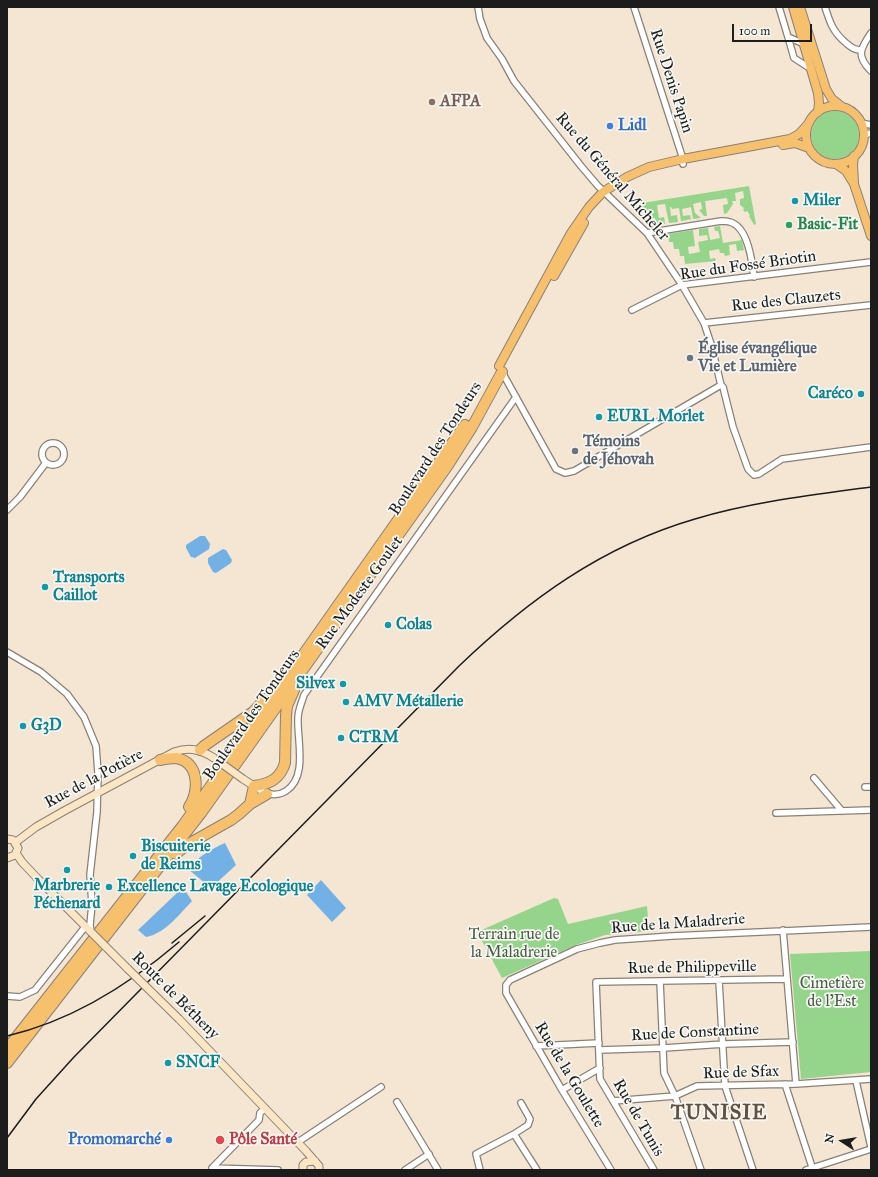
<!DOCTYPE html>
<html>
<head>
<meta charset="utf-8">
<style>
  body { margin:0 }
  #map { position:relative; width:878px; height:1177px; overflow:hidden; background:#f4e6d3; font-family:"IM FELL Great Primer",serif }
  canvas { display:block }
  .frame { position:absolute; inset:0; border:8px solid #1c1c1c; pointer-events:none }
  .north { position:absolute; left:822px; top:1121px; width:40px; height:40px; -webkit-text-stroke:3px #f6f6f2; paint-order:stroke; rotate:282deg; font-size:11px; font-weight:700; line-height:16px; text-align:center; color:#1c1c1c }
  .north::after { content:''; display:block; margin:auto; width:14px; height:18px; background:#1c1c1c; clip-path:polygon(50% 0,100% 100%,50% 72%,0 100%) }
  .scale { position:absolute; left:732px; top:24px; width:80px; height:18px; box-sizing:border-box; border:2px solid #1c1c1c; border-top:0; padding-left:5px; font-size:12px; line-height:14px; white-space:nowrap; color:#1c1c1c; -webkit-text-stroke:3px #f6f6f2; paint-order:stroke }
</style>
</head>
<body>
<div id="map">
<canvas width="878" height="1177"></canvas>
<div class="frame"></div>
<div class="north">N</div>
<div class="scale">100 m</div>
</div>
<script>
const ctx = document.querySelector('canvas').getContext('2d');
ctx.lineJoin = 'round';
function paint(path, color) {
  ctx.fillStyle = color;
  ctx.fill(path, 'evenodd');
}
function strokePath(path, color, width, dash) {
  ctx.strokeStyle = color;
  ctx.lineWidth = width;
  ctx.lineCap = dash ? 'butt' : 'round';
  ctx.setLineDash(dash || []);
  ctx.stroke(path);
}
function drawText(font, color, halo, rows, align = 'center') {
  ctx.font = font + ' "IM FELL Great Primer",serif';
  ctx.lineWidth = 3.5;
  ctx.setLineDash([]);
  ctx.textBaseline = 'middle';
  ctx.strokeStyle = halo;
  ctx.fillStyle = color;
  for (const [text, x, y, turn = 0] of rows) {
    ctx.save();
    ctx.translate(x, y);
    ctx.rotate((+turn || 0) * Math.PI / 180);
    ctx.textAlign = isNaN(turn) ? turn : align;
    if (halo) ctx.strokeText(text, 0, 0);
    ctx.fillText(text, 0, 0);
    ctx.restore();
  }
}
paint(new Path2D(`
  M811 135a24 24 0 1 1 48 0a24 24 0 1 1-48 0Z
  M749 186 756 224 754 225 749 216 750 215 747 211 745 212 743 210 744 208 740 205V199L744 198 743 191 735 193 736 201H732L733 204 727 213 724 214 723 205 728 204 727 198 705 201 707 216H704L699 210 702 209 701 202 693 204 695 213 701 218 693 219 691 207 682 209 683 216 690 215 691 219 681 221 679 208 672 209 671 207H670L671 216 677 215 678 222 669 223 665 204 657 205 659 218 664 217 665 224 656 226 655 218H650L649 211H643L642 203Z
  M720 226 723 243 742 240 744 250 737 251 736 244 729 245 730 255 725 256 724 253H720L719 249 709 251 710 259 715 258 716 261 685 264 684 256H680L679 249H674L673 242H669L668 234 693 230 695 246 688 247 689 254 700 252 698 242 708 240 707 235 699 236V229L708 228 710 240 720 238 718 231H715L714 227Z
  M554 898 558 899 568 924 647 906 649 931 605 935 576 945 502 978 477 932Z
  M871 951V1072L801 1079 790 954Z`), '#95d58b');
paint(new Path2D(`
  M200 536H205L210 544 209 549 195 558 191 557 186 548V545Z
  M223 549 226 550 232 560 231 563 216 573 213 572 208 563V558Z
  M225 843 236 865 211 888 188 869C198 857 211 849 225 843Z
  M321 880 346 908 332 922 307 895Z
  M183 891 186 892 192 901C179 915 164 934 146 937L138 930 178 892Z`), '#72b1e5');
const street = new Path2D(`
  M478 7 480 19 487 38 502 59 514 81 581 166 598 186 647 233 682 285 704 323 711 344 721 385 723 387 733 427 748 469 754 475 759 474 782 459 871 447
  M634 7 682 156 683 164
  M779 7 788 37 804 44
  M825 7C830 23 833 32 846 43 851 47 854 50 861 50
  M871 33C860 49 856 56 871 71
  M788 37 794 58 811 69
  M861 123 871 125
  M864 135 871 133
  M647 233 721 221C723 221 727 221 730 222 748 227 752 261 754 277
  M632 310 682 285 871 262
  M704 323 871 305
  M502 372 556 469 565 473 574 471 721 385
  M42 454a11 11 0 1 1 22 0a11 11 0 1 1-22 0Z
  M7 510 20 497 45 464
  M7 652 41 672 67 694 84 717 96 746 98 773 97 812 90 875 92 904 90 925 91 932
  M814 778 842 811
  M254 787C264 793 275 798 286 791 308 777 297 741 298 718 298 710 302 702 304 695L516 397
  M865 787H871
  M776 813 871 810
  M783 930 796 1084
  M660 981 664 1073 675 1096 701 1170
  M719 981 725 1086 753 1170
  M7 996 20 997 35 990 85 927
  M536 1046 599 1043
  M599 1050 664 1048 724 1044 793 1042
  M856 1081 871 1147
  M785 1084 813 1170
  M562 1090 600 1068
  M613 1101 675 1096 697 1086 796 1084 871 1079
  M397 1102 438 1170
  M514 1134 528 1125 530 1119 521 1103
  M298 1142 381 1087
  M213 1167 259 1120 260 1113 265 1108
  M212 1168 278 1170
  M405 1170 429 1154
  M480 1170 476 1154 514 1134 537 1170
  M611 1170 562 1090 506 993V985L510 980 577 949 600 943 615 940 672 936 871 927
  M654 1170 600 1079 596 982 787 979
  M806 1170 871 1149`);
const secondary = new Path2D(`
  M243 779 254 786
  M7 839 13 840 18 848 15 855 7 858
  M16 842 36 827 64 811 174 752C189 747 200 749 214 758
  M16 853 22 862 39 880 91 932
  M105 946 128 969
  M179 1019 306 1151 319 1166V1170
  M303 1170V1165L306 1162 315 1161`);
const primary = new Path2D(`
  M793 7 818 93 819 103 818 112
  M800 7 826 89 832 99 841 106
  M806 135a29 29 0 1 1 58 0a29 29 0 1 1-58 0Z
  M783 145 795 143 809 148
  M836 164 846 171 854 184 871 236
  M854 182 853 165 854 156
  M554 276 584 223
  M499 366 571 233 589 207 603 192 627 177 649 167 683 159 790 139 799 134 809 123`);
const highway = new Path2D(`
  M200 750 204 746 253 712 265 699
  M160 760C165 759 171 758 176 758 200 762 199 791 189 807
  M250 804 254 786C270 784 280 779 285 763L286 715 287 706 294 690
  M176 854 185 846 231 820 239 814 250 804 267 794
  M7 1049 184 824 465 425
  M7 1063 201 813 448 465 472 427 502 372`);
strokePath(street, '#888178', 8);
strokePath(secondary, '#888178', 9);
strokePath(primary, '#888178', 10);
strokePath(highway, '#888178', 12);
strokePath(street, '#fff', 5.5);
strokePath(secondary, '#fce6c4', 7);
strokePath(primary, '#f7c06c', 8);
strokePath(highway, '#f7c06c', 10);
strokePath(new Path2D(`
  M172 943 205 916
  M7 1036C71 1021 130 984 179 942
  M7 1138 36 1099 74 1057 459 666C528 600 602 546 695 519 752 502 812 495 871 487`), '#1c1c1c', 1.5);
const secondaryBridge = new Path2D(`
  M214 758 243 779
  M91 932 105 946
  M128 969 179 1019`);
strokePath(secondaryBridge, '#888178', 9, []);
strokePath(secondaryBridge, '#fce6c4', 7);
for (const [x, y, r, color] of [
  [432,102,4,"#8d6e63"],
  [610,126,4,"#3f7fe0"],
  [795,201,4,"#0f9aa8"],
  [789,225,4,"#2e9e5b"],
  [690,358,4,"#6b7280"],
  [861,394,4,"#0f9aa8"],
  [599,417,4,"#0f9aa8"],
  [575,451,4,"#6b7280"],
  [45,587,4,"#0f9aa8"],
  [388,625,4,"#0f9aa8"],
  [343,684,4,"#0f9aa8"],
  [346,702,4,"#0f9aa8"],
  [23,726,4,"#0f9aa8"],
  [341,738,4,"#0f9aa8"],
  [133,856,4,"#0f9aa8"],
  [67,870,4,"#0f9aa8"],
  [109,887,4,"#0f9aa8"],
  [168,1063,4,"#0f9aa8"],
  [169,1140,4,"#3f7fe0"],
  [220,1140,5,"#e0444e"]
]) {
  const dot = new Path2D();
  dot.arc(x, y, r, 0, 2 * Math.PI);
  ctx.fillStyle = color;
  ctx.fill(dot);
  strokePath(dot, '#f6f6f2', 1.5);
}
drawText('16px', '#1c1c1c', '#f6f6f2', [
  ["Rue Denis Papin",671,81,72],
  ["Rue du Général Micheler",612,177,49],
  ["Rue du Fossé Briotin",748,266,-8],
  ["Rue des Clauzets",786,301,-6],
  ["Boulevard des Tondeurs",436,449,-57],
  ["Rue Modeste Goulet",360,593,-54],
  ["Boulevard des Tondeurs",252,715,-55],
  ["Rue de la Potière",94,779,-28],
  ["Rue de la Maladrerie",678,924,-4],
  ["Rue de Philippeville",692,968,-1],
  ["Route de Bétheny",175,996,45],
  ["Rue de Constantine",695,1033,-3],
  ["Rue de Sfax",741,1073,-2],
  ["Rue de la Goulette",569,1075,59],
  ["Rue de Tunis",638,1118,60]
]);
drawText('bold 16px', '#785e54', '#f6f6f2', [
  ["AFPA",440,102]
], 'left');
drawText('bold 16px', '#366cbe', '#f6f6f2', [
  ["Lidl",618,126],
  ["Promomarché",161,1140,"right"]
], 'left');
drawText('bold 16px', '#0d838f', '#f6f6f2', [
  ["Miler",803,201],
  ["Caréco",853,394,"right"],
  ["EURL Morlet",607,417],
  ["Transports",53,578],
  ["Caillot",53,596],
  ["Colas",396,625],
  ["Silvex",335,684,"right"],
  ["AMV Métallerie",354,702],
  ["G3D",31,726],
  ["CTRM",349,738],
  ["Biscuiterie",141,847],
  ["de Reims",141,865],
  ["Marbrerie",67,886,"center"],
  ["Péchenard",67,904,"center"],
  ["Excellence Lavage Ecologique",117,887],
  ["SNCF",176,1063]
], 'left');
drawText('bold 16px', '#27864d', '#f6f6f2', [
  ["Basic-Fit",797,225]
], 'left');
drawText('bold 16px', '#5b616d', '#f6f6f2', [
  ["Église évangélique",698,349],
  ["Vie et Lumière",698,367],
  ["Témoins",583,442],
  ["de Jéhovah",583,460]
], 'left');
drawText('16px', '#465d43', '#f6f6f2', [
  ["Terrain rue de",514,935],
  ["la Maladrerie",514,953],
  ["Cimetière",832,984],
  ["de l'Est",832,1002]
]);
drawText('bold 16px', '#be3a42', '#f6f6f2', [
  ["Pôle Santé",229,1140]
], 'left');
ctx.letterSpacing = '1px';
drawText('bold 20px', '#615140', '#f6f6f2', [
  ["TUNISIE",719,1114]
]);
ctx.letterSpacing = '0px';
</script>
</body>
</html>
